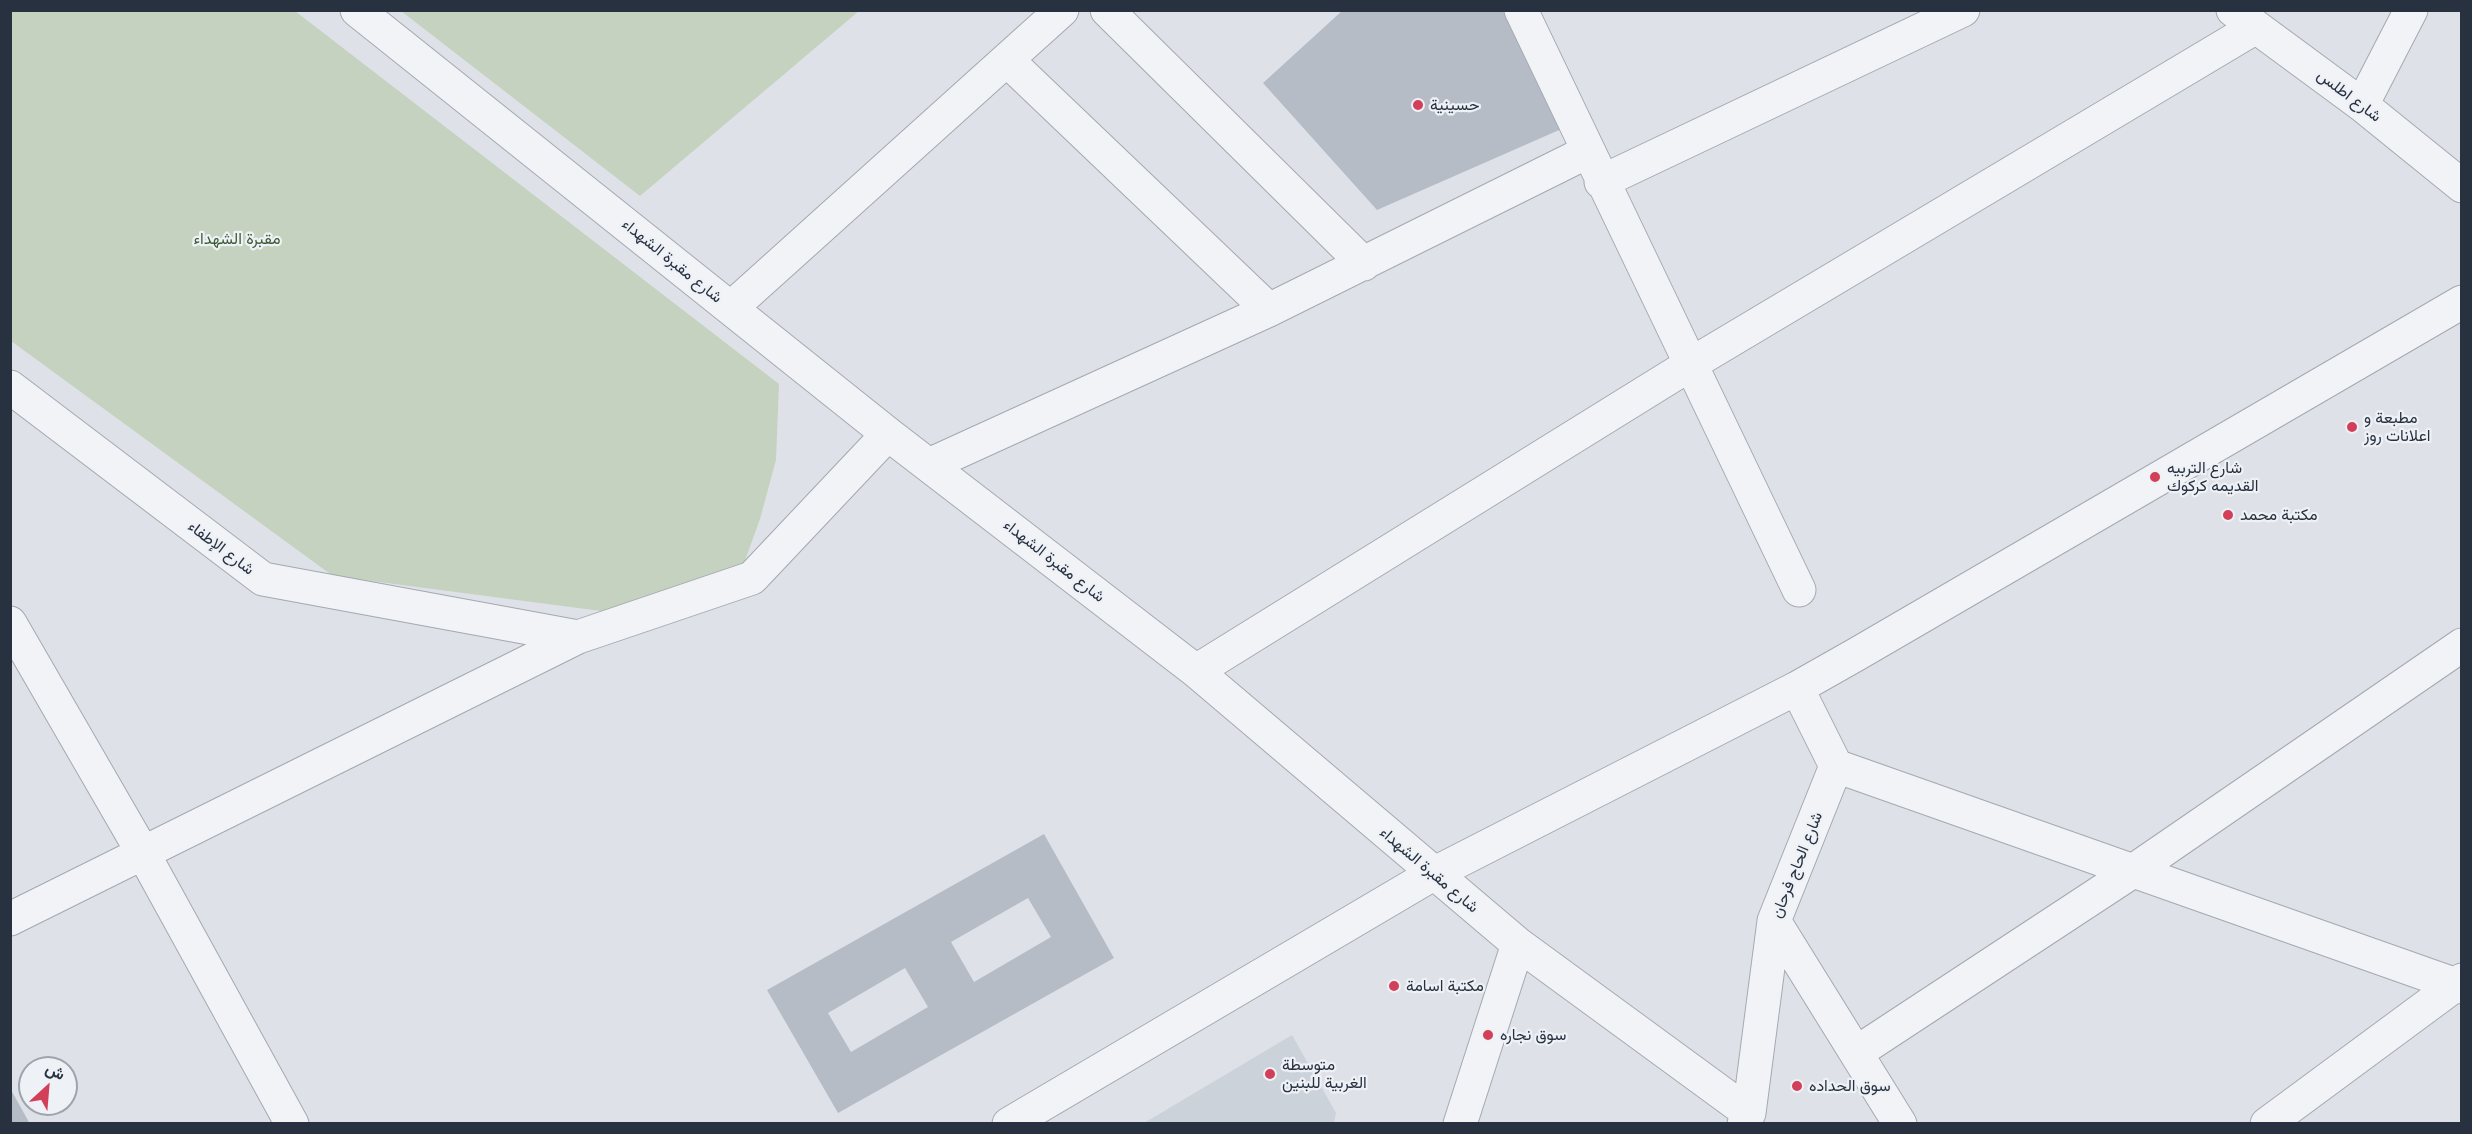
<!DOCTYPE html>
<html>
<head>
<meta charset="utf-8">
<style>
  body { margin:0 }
  #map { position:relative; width:2472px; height:1134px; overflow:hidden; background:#dee2e8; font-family:Montserrat,Vazirmatn,sans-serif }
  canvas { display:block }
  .frame { position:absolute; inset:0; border:12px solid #273140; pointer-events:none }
  .north { position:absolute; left:18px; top:1056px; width:60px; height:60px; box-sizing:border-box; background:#eef1f6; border:2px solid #9ea4ad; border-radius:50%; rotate:26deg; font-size:16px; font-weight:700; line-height:24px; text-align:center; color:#273140 }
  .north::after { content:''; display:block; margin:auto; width:21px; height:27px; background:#d23f59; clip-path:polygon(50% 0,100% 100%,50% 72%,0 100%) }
</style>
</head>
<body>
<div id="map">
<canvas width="2472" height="1134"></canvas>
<div class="frame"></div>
<div class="north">ش</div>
</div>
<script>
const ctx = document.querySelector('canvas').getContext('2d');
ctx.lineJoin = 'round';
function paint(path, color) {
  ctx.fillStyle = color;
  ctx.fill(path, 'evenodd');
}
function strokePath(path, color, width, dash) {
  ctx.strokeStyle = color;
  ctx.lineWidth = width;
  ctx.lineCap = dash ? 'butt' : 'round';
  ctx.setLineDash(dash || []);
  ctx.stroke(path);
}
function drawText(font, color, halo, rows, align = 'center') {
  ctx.font = font + ' Montserrat,Vazirmatn,sans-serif';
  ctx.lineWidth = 4.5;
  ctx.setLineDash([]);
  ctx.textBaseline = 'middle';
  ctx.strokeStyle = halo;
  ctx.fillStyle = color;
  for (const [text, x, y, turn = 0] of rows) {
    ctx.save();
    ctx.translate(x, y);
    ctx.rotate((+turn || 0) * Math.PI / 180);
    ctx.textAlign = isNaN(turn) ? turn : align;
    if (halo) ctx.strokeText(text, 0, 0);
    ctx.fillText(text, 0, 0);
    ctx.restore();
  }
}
paint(new Path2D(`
  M1292 1035 1336 1113 1334 1123H1144Z`), '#ccd2da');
paint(new Path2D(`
  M11 11H295L779 384 776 460 760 519 742 569 624 614 333 576 11 341Z
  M401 11H859L640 196Z`), '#c5d2bf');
paint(new Path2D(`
  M1343 10H1503L1566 127 1377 210 1263 83Z
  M1044 834 1114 958 838 1113 767 990ZM1028 898 1051 937 974 982 951 942ZM905 968 928 1007 851 1052 828 1013Z
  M10 1088 30 1124H10Z`), '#b5bcc5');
const minor = new Path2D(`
  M357 10 888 434 1196 671 1518 944 1749 1113
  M1107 10 1364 264
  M1521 10 1799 590
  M2233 10 2362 105 2462 186
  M1007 60 1269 310
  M2362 105 2411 10
  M1601 182 1963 10
  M731 308 1062 10
  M10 387 263 579 578 637
  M929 465 1269 310 1587 152
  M10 623 143 853 292 1124
  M1196 671 1691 364 2256 27
  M1836 766 2462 987
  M10 919 578 637 752 578 888 434
  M1774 921 1900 1124
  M1856 1053 2133 871 2462 645
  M1009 1124 1433 874 1797 688 1857 654 2462 302
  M1460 1124 1518 944
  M1744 1124 1749 1113 1774 921 1836 766 1797 688
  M2267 1124 2462 980`);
strokePath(minor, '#a3a9b2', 35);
strokePath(minor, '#f1f3f6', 33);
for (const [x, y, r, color] of [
  [1418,105,6,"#d23f59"],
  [2352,427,6,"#d23f59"],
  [2155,477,6,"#d23f59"],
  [2228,515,6,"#d23f59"],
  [1394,986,6,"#d23f59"],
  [1488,1035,6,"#d23f59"],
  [1270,1074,6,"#d23f59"],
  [1797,1086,6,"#d23f59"]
]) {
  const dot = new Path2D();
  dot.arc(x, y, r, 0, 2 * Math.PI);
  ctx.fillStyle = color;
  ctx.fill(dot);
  strokePath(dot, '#eef1f6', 2);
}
drawText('16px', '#273140', '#eef1f6', [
  ["شارع اطلس",2349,96,37],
  ["شارع مقبرة الشهداء",672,261,39],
  ["شارع الإطفاء",221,548,37],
  ["شارع مقبرة الشهداء",1054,561,38],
  ["شارع الحاج فرحان",1797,865,-68],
  ["شارع مقبرة الشهداء",1429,870,40]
]);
drawText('16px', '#273140', '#eef1f6', [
  ["حسينية",1430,105],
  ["مطبعة و",2364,418],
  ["اعلانات روز",2364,436],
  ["شارع التربيه",2167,468],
  ["القديمه كركوك",2167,486],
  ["مكتبة محمد",2240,515],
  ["مكتبة اسامة",1406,986],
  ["سوق نجاره",1500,1035],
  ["متوسطة",1282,1065],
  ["الغربية للبنين",1282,1083],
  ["سوق الحداده",1809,1086]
], 'left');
drawText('16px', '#3c5c34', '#eef1f6', [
  ["مقبرة الشهداء",237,239]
]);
</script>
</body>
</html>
